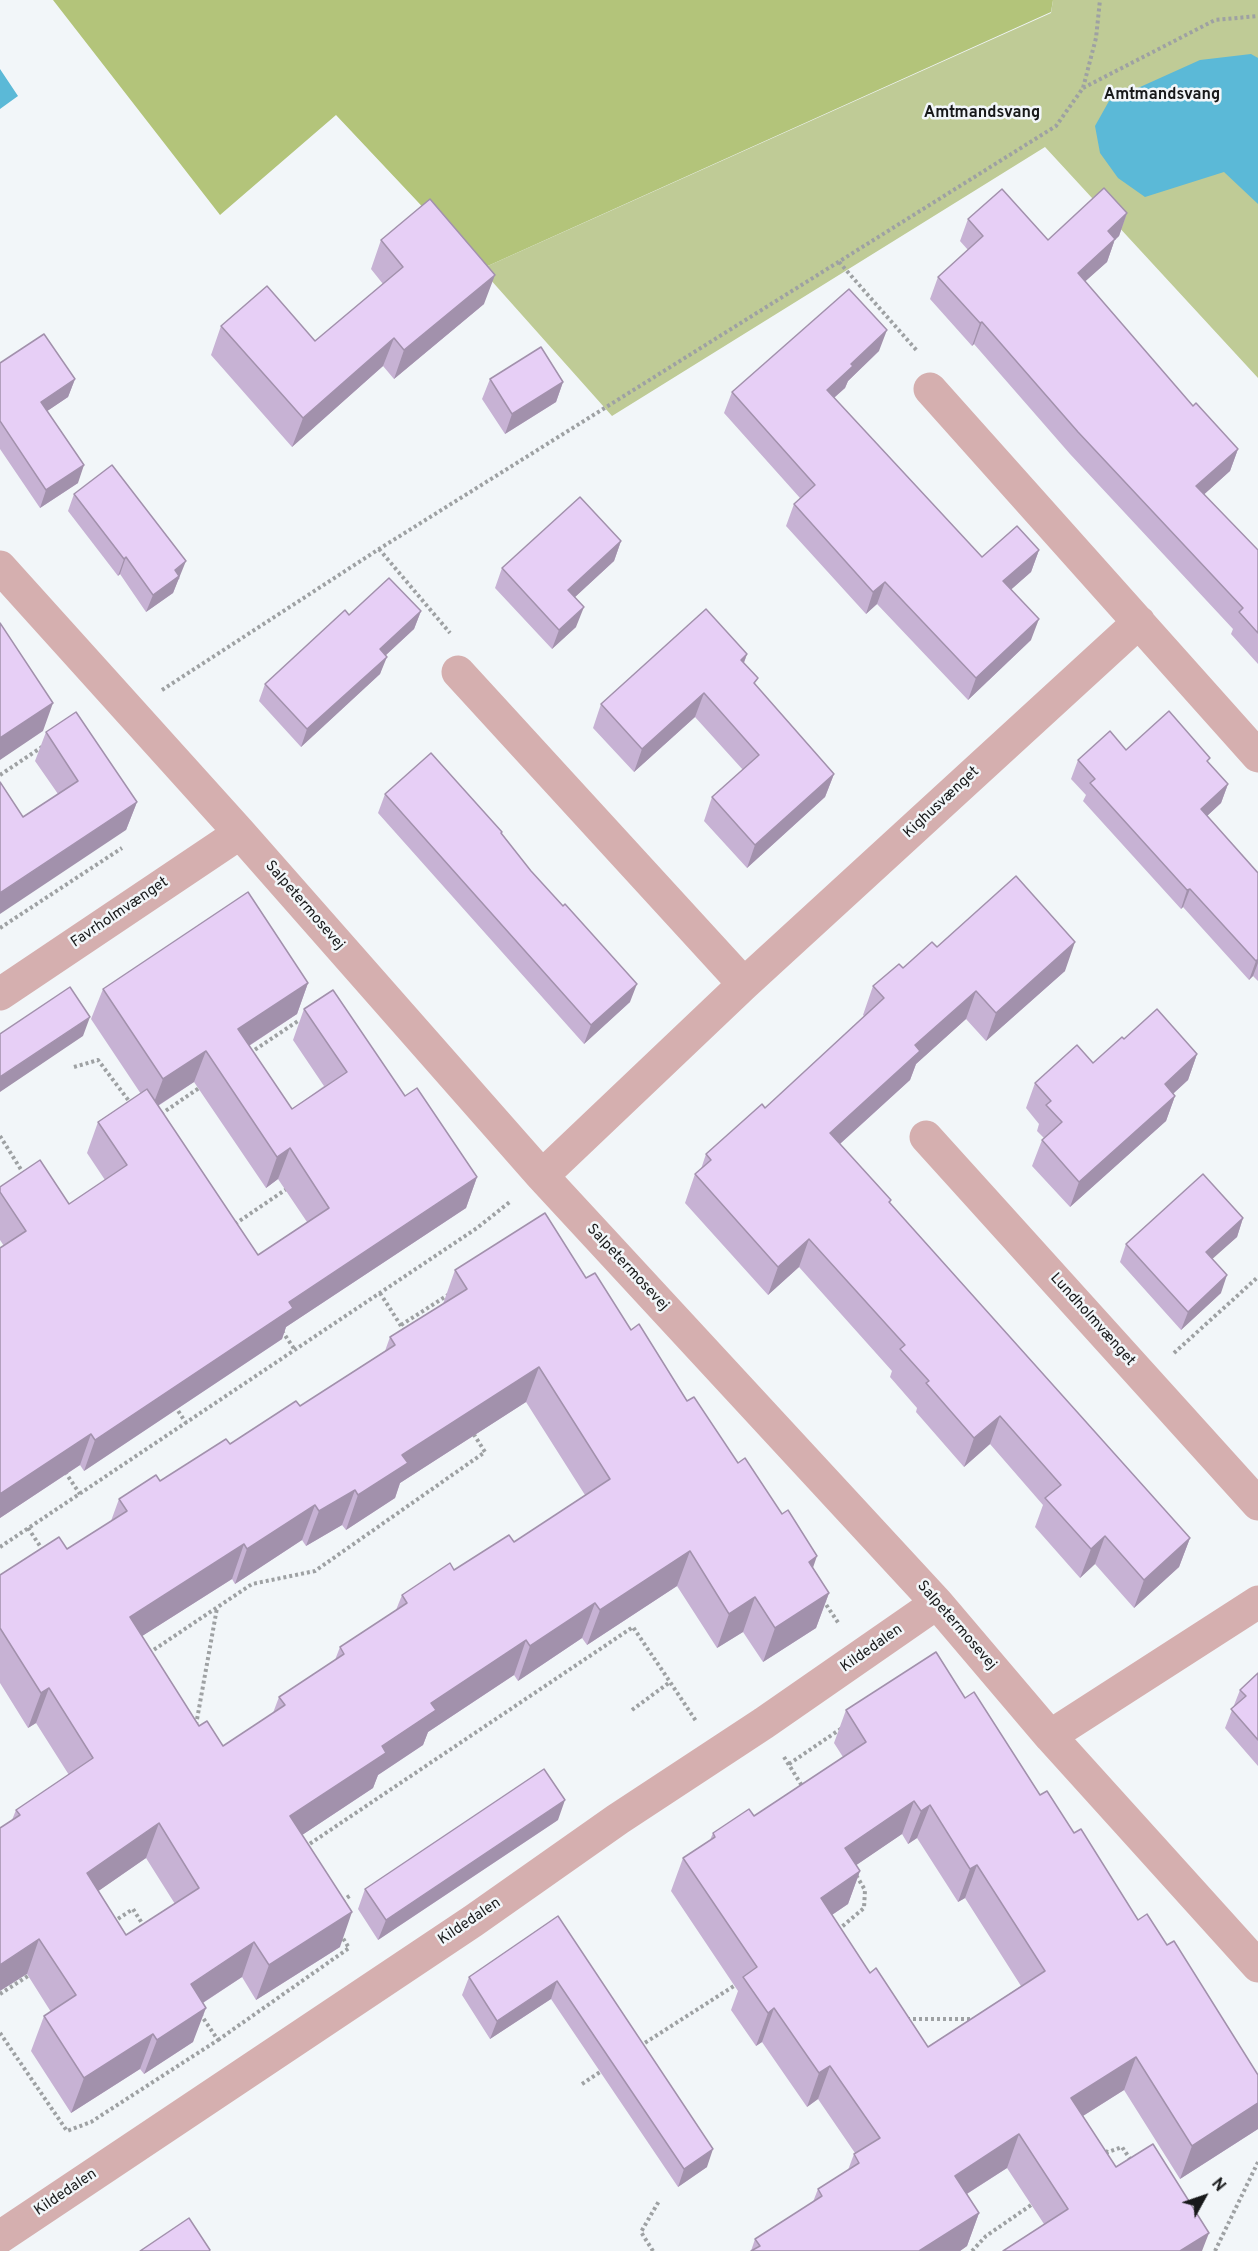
<!DOCTYPE html>
<html>
<head>
<meta charset="utf-8">
<style>
  body { margin:0 }
  #map { position:relative; width:1258px; height:2251px; overflow:hidden; background:#f2f6f9; font-family:Overpass,sans-serif }
  canvas { display:block }
  .north { position:absolute; left:1174px; top:2167px; width:60px; height:60px; -webkit-text-stroke:4px #f2f6f9; paint-order:stroke; rotate:50deg; font-size:16px; font-weight:700; line-height:24px; text-align:center; color:#18191a }
  .north::after { content:''; display:block; margin:auto; width:21px; height:27px; background:#18191a; clip-path:polygon(50% 0,100% 100%,50% 72%,0 100%) }
</style>
</head>
<body>
<div id="map">
<canvas width="1258" height="2251"></canvas>
<div class="north">N</div>
</div>
<script>
const ctx = document.querySelector('canvas').getContext('2d');
ctx.lineJoin = 'round';
function paint(path, color) {
  ctx.fillStyle = color;
  ctx.fill(path, 'evenodd');
}
function strokePath(path, color, width, dash) {
  ctx.strokeStyle = color;
  ctx.lineWidth = width;
  ctx.lineCap = dash ? 'butt' : 'round';
  ctx.setLineDash(dash || []);
  ctx.stroke(path);
}
function drawText(font, color, halo, rows, align = 'center') {
  ctx.font = font + ' Overpass,sans-serif';
  ctx.lineWidth = 5;
  ctx.setLineDash([]);
  ctx.textBaseline = 'middle';
  ctx.strokeStyle = halo;
  ctx.fillStyle = color;
  for (const [text, x, y, turn = 0] of rows) {
    ctx.save();
    ctx.translate(x, y);
    ctx.rotate((+turn || 0) * Math.PI / 180);
    ctx.textAlign = isNaN(turn) ? turn : align;
    if (halo) ctx.strokeText(text, 0, 0);
    ctx.fillText(text, 0, 0);
    ctx.restore();
  }
}
paint(new Path2D(`
  M1053 0H1258V378L1045 147 612 416 481 269 1051 13Z`), '#bfcb96');
paint(new Path2D(`
  M53 0H1053L1051 12 481 269 336 115 220 215Z`), '#b3c47a');
paint(new Path2D(`
  M1251 54 1258 58V204L1224 172 1145 197 1118 178 1100 153 1095 126 1109 101 1200 60Z
  M0 69 18 96 0 109Z`), '#5bb9d7');
strokePath(new Path2D(`
  M1083 88 1215 20 1258 16
  M839 262 918 352
  M379 549 450 633
  M162 690 379 549 1056 126 1083 88 1096 38 1100 0
  M0 775 42 747
  M0 928 122 848
  M250 1053 298 1021
  M74 1067 98 1060 132 1105
  M161 1114 202 1086
  M0 1136 25 1176
  M235 1224 288 1188
  M380 1293 405 1332
  M401 1325 448 1295
  M282 1331 295 1350
  M1174 1353 1258 1277
  M175 1406 186 1423
  M65 1472 80 1494
  M28 1528 44 1552
  M0 1547 477 1228 511 1201
  M823 1600 839 1624
  M149 1653 252 1584 315 1571 485 1452 473 1433
  M632 1710 670 1682 696 1721 697 1720
  M196 1725 217 1608
  M784 1757 804 1789
  M789 1764 842 1728
  M305 1847 633 1627 670 1682
  M342 1901 351 1895
  M113 1922 133 1909 145 1928
  M838 1930 864 1908 865 1890 856 1875
  M0 1994 31 1974
  M907 2019H974
  M0 2033 67 2131 91 2122 218 2040 201 2015
  M218 2040 349 1948 341 1935
  M640 2046 737 1984
  M582 2084 603 2070
  M1100 2149 1108 2152 1122 2147 1132 2162
  M653 2251 641 2232 659 2201
  M972 2251 986 2236 1034 2203
  M1215 2251 1258 2162`), '#9ea1a3', 4, [3, 3]);
strokePath(new Path2D(`
  M930 389 1258 756
  M0 567 240 833 542 1176 937 1603 1050 1736 1258 1966
  M458 672 744 984
  M0 994 240 833
  M926 1137 1258 1504
  M542 1176 744 984 1139 622
  M1050 1736 1258 1602
  M0 2237 473 1921 618 1819 764 1723 937 1603`), '#d5afaf', 33);
paint(new Path2D(`
  M1127 213 1119 236 1115 239 1107 262 1085 281 1193 406 1238 449 1230 471 1204 494 1258 550V664L1231 634 1233 629 1070 454 974 344 972 346 930 299 938 277 968 250 960 241 968 219 1048 240Z
  M381 240 484 304 394 379 383 366 292 447 211 355 221 326 315 341 383 284 371 269Z
  M879 351 848 381 845 388 834 398 982 557 1039 550 1031 572 1011 589 1031 640 968 700 877 604 866 614 786 526 794 504 800 498 724 413 732 392Z
  M0 363 75 379 68 397 47 411 78 483 40 508 0 449Z
  M490 379 563 382 556 402 505 434 482 399Z
  M74 494 180 578 178 580 173 593 146 612 120 574 118 576 68 511Z
  M621 541 614 561 575 597 576 627 552 649 495 588 502 568Z
  M421 611 414 629 386 655 380 674 301 747 259 701 265 684 349 615Z
  M747 654 744 663 756 685 834 774 825 797 747 868 704 821 712 797 743 770 695 717 634 772 593 728 601 704Z
  M46 732 137 802 126 830 23 817 58 794 35 761Z
  M1126 750 1209 763 1228 784 1221 803 1207 816 1258 873V981L1253 976 1249 980 1183 907 1181 909 1083 801 1086 795 1071 779 1078 760Z
  M385 794 502 832V834L531 871 563 906 630 1002 584 1044 378 813Z
  M937 947 1065 971 986 1041 966 1019 916 1064 910 1080 840 1144 891 1200 890 1203 1190 1538 1179 1567 1134 1608 1095 1564 1080 1578 1035 1527 1043 1505 990 1444 964 1467 916 1412 917 1408 890 1377 892 1371 799 1267 768 1295 685 1203 695 1174 701 1169 706 1154 765 1108 864 1016 863 1015 873 986Z
  M308 983 297 1014 249 1046 292 1109 324 1086 293 1040 304 1009 405 1096 477 1177 466 1208 286 1327 282 1339 84 1471 80 1465 0 1518V1248L4 1246 0 1240V1187L69 1204 105 1180 87 1153 98 1122 141 1094 91 1019 103 989ZM194 1082 266 1188 278 1179 307 1222 258 1255 158 1106Z
  M1124 1039 1197 1054 1188 1080 1173 1094 1175 1096 1166 1121 1070 1207 1032 1166 1042 1140 1044 1138 1037 1131 1039 1124 1026 1108 1035 1083 1093 1063Z
  M1243 1218 1237 1237 1212 1258 1221 1293 1181 1330 1120 1262 1126 1244Z
  M455 1270 586 1278 631 1330 687 1401 738 1463 813 1568 829 1593 816 1628 763 1662 743 1632 717 1648 677 1586 587 1645 582 1638 518 1681 514 1675 428 1732 423 1745 378 1775 373 1788 302 1835 340 1947 256 2000 242 1977 203 2003 193 2042 144 2074 140 2069 71 2113 31 2051 44 2016 51 2012 27 1974 12 1820 16 1810 69 1775 36 1723 28 1728 0 1683V1575L67 1549 111 1521 119 1499 160 1481 300 1406 385 1351 390 1337 443 1304ZM526 1402 585 1495 514 1542 402 1595 396 1610 340 1647 335 1660 279 1697 273 1713 223 1746 199 1726 142 1636 232 1579 235 1584 302 1540 306 1546 342 1525 346 1530 395 1498 400 1483ZM146 1858 175 1904 126 1935 98 1891Z
  M1258 1673V1766L1225 1728 1240 1690Z
  M965 1698 1040 1795 1074 1833 1138 1920 1167 1945 1258 2075V2129L1180 2179 1124 2090 1083 2116 1116 2167 1209 2233 1044 2224 1007 2168 967 2194 979 2213 967 2246 960 2251H751L755 2239 813 2202 818 2189 848 2170 854 2154 855 2153 818 2099 807 2107 762 2042 756 2046 731 2010 738 1991 671 1891 683 1858 710 1840 713 1833 754 1816 843 1757 834 1743 846 1710ZM902 1834 908 1844 917 1838 958 1902 965 1898 1021 1986 928 2047 870 1973 832 1915 848 1904 860 1871 856 1865Z
  M558 1820 378 1940 358 1909 365 1889Z
  M558 1916 707 2167 678 2187 551 1999 490 2039 462 1995 469 1977Z`), '#c7b2d4');
paint(new Path2D(`
  M1127 213 1119 236 1113 242 1115 239 1107 262 1070 295 1078 273 1108 231Z
  M495 275 484 304 394 379 404 350Z
  M982 322 974 344 972 346 980 323Z
  M887 330 879 351 848 381 845 388 819 411 827 390 851 364Z
  M394 338 383 366 292 447 303 418Z
  M75 379 68 397 34 420 41 402Z
  M563 382 556 402 505 434 512 414Z
  M1238 449 1230 471 1188 509 1196 486Z
  M84 465 78 483 40 508 46 490Z
  M621 541 614 561 561 610 568 590Z
  M1039 550 1031 572 996 603 1003 581Z
  M126 557 120 574 118 576 124 559Z
  M186 561 173 593 146 612 153 595 175 570Z
  M885 582 877 604 866 614 873 592Z
  M584 607 576 627 552 649 559 630Z
  M421 611 414 629 373 667 380 649Z
  M1039 619 1031 640 968 700 976 678Z
  M747 654 738 678 741 660Z
  M387 657 380 674 301 747 307 729Z
  M704 693 695 717 634 772 642 749Z
  M53 703 43 731 0 760V738Z
  M834 774 825 797 747 868 755 845Z
  M1228 784 1221 803 1194 828 1201 809Z
  M137 802 126 830 0 914V893Z
  M1190 889 1183 907 1181 909 1187 890Z
  M1075 942 1065 971 986 1041 996 1013Z
  M1258 959V963L1253 976 1249 980 1256 961Z
  M308 983 297 1014 227 1060 238 1029Z
  M637 984 630 1002 584 1044 591 1025Z
  M976 991 966 1019 916 1064 910 1080 820 1162 830 1133 915 1045Z
  M90 1017 83 1036 0 1092V1077Z
  M206 1051 194 1082 151 1110 163 1079Z
  M1197 1054 1188 1080 1155 1110 1165 1084Z
  M1175 1096 1166 1121 1070 1207 1079 1182Z
  M290 1148 278 1179 266 1188 277 1157Z
  M477 1177 466 1208 286 1327 282 1339 84 1471 95 1440 289 1302Z
  M1243 1218 1237 1237 1200 1270 1206 1252Z
  M809 1239 799 1267 768 1295 778 1267Z
  M1227 1275 1221 1293 1181 1330 1188 1312Z
  M539 1367 526 1402 400 1483 395 1498 346 1530 358 1495 402 1455Z
  M1000 1416 990 1444 964 1467 974 1438Z
  M91 1434 80 1465 0 1518V1494Z
  M355 1490 342 1525 306 1546 319 1511Z
  M315 1505 302 1540 235 1584 247 1549Z
  M1105 1536 1095 1564 1080 1578 1091 1549Z
  M1190 1538 1179 1567 1134 1608 1144 1580Z
  M244 1544 232 1579 117 1652 130 1617Z
  M690 1551 677 1586 587 1645 600 1610Z
  M817 1556 805 1591 809 1562Z
  M829 1593 816 1628 763 1662 775 1628Z
  M755 1597 743 1632 717 1648 729 1614Z
  M595 1603 582 1638 518 1681 530 1646Z
  M526 1640 514 1675 428 1732 423 1745 378 1775 373 1788 278 1851 290 1816 382 1746 431 1703Z
  M49 1688 36 1723 28 1728 41 1693Z
  M565 1800 558 1820 378 1940 386 1920Z
  M914 1801 902 1834 833 1881 845 1848Z
  M930 1805 917 1838 908 1844 921 1811Z
  M159 1823 146 1858 74 1908 87 1873Z
  M977 1865 965 1898 958 1902 970 1869Z
  M860 1871 848 1904 808 1931 821 1898Z
  M352 1912 340 1947 256 2000 269 1965Z
  M39 1939 27 1974 0 1991V1965Z
  M254 1942 242 1977 178 2019 191 1984Z
  M557 1981 551 1999 490 2039 497 2021Z
  M206 2008 193 2042 144 2074 157 2040Z
  M774 2008 762 2042 756 2046 768 2013Z
  M153 2034 140 2069 71 2113 84 2078Z
  M1136 2057 1124 2090 1059 2131 1071 2098Z
  M830 2066 818 2099 807 2107 819 2073Z
  M1258 2103V2129L1180 2179 1192 2146Z
  M1019 2134 1007 2168 943 2209 955 2176Z
  M713 2149 707 2167 678 2187 684 2169Z
  M979 2213 967 2246 960 2251H919Z
  M1209 2233 1202 2251H1180Z`), '#a291ac');
const building = new Path2D(`
  M1104 188 1127 213 1108 231 1115 239 1078 273 1193 406 1196 403 1238 449 1196 486 1258 550V633L1239 612 1243 608 1078 432 982 322 980 323 938 277 983 236 968 219 1002 189 1048 240Z
  M430 199 495 275 404 350 394 338 303 418 221 326 267 286 315 341 403 267 381 240Z
  M849 289 887 330 851 364 853 366 827 390 982 557 1017 526 1039 550 1003 581 1039 619 976 678 885 582 873 592 794 504 815 485 732 392Z
  M44 334 75 379 41 402 84 465 46 490 0 421V363Z
  M541 347 563 382 512 414 490 379Z
  M112 465 186 561 175 570 179 576 153 595 126 557 124 559 74 494Z
  M580 497 621 541 568 590 584 607 559 630 502 568Z
  M389 578 421 611 380 649 387 657 307 729 265 684 345 610 349 615Z
  M706 609 747 654 741 660 758 678 754 683 834 774 755 845 712 797 759 755 704 693 642 749 601 704Z
  M0 623 53 703 0 738Z
  M1169 711 1210 758 1207 761 1228 784 1201 809 1258 873V959L1256 961 1190 889 1187 890 1090 783 1095 779 1078 760 1110 731 1126 750Z
  M76 712 137 802 0 893V782L23 817 78 781 46 732Z
  M431 753 502 832 501 833 531 871 563 906 565 904 637 984 591 1025 385 794Z
  M1016 876 1075 942 996 1013 976 991 915 1045 920 1051 830 1133 891 1200 889 1202 1190 1538 1144 1580 1105 1536 1091 1549 1045 1498 1061 1485 1000 1416 974 1438 926 1383 929 1381 900 1349 905 1345 809 1239 778 1267 695 1174 711 1160 706 1154 762 1104 765 1108 884 998 873 986 899 964 903 968 932 942 937 947Z
  M248 892 308 983 238 1029 292 1109 347 1072 304 1009 333 990 405 1096 417 1088 477 1177 289 1302 293 1308 95 1440 91 1434 0 1494V1248L26 1231 0 1192V1187L40 1160 69 1204 127 1165 98 1122 147 1089 258 1255 329 1208 290 1148 277 1157 206 1051 163 1079 103 989Z
  M70 987 90 1017 0 1077V1034Z
  M1157 1009 1197 1054 1165 1084 1175 1096 1079 1182 1042 1140 1062 1122 1046 1105 1051 1101 1035 1083 1077 1045 1093 1063 1122 1037 1124 1039Z
  M1203 1174 1243 1218 1206 1252 1227 1275 1188 1312 1126 1244Z
  M545 1213 586 1278 595 1273 631 1330 639 1324 687 1401 694 1397 738 1463 745 1458 782 1514 788 1510 817 1556 809 1562 829 1593 775 1628 755 1597 729 1614 690 1551 600 1610 595 1603 530 1646 526 1640 431 1703 436 1710 382 1746 386 1753 290 1816 352 1912 269 1965 254 1942 191 1984 206 2008 157 2040 153 2034 84 2078 44 2016 76 1995 39 1939 0 1965V1828L20 1815 16 1810 93 1758 49 1688 41 1693 0 1628V1575L59 1537 67 1549 127 1511 119 1499 156 1475 160 1481 226 1439 230 1444 296 1401 300 1406 395 1345 390 1337 467 1289 455 1270ZM539 1367 610 1479 514 1542 509 1535 454 1570 450 1563 402 1595 407 1603 340 1647 344 1654 279 1697 285 1705 223 1746 207 1721 199 1726 130 1617 244 1544 247 1549 315 1505 319 1511 355 1490 358 1495 408 1463 402 1455ZM159 1823 199 1888 126 1935 87 1873Z
  M936 1652 965 1698 974 1692 1040 1795 1047 1791 1074 1833 1081 1829 1138 1920 1147 1914 1167 1945 1174 1941 1258 2075V2103L1192 2146 1136 2057 1071 2098 1116 2167 1153 2144 1209 2233 1180 2251H1003L1068 2209 1019 2134 955 2176 979 2213 919 2251H751L760 2246 755 2239 822 2196 818 2189 859 2163 854 2154 880 2138 830 2066 819 2073 774 2008 768 2013 743 1977 757 1967 683 1858 715 1837 713 1833 749 1809 754 1816 866 1742 846 1710ZM914 1801 921 1811 930 1805 970 1869 977 1865 1045 1971 928 2047 876 1968 870 1973 821 1898 860 1871 845 1848Z
  M1258 1673V1740L1231 1709 1246 1696 1240 1690Z
  M544 1769 565 1800 386 1920 365 1889Z
  M558 1916 713 2149 684 2169 557 1981 497 2021 469 1977Z
  M189 2218 210 2250 209 2251H140Z`);
paint(building, '#e7cff6');
strokePath(building, '#a291ac', 1.5);
drawText('15px', '#18191a', '#f2f6f9', [
  ["Kighusvænget",942,803,-43],
  ["Salpetermosevej",304,906,49],
  ["Favrholmvænget",120,913,-34],
  ["Salpetermosevej",627,1268,47],
  ["Lundholmvænget",1092,1320,48],
  ["Salpetermosevej",956,1626,49],
  ["Kildedalen",872,1649,-35],
  ["Kildedalen",470,1922,-34],
  ["Kildedalen",66,2193,-34]
]);
drawText('bold 16px', '#18191a', '#f2f6f9', [
  ["Amtmandsvang",1162,96],
  ["Amtmandsvang",982,114]
]);
</script>
</body>
</html>
